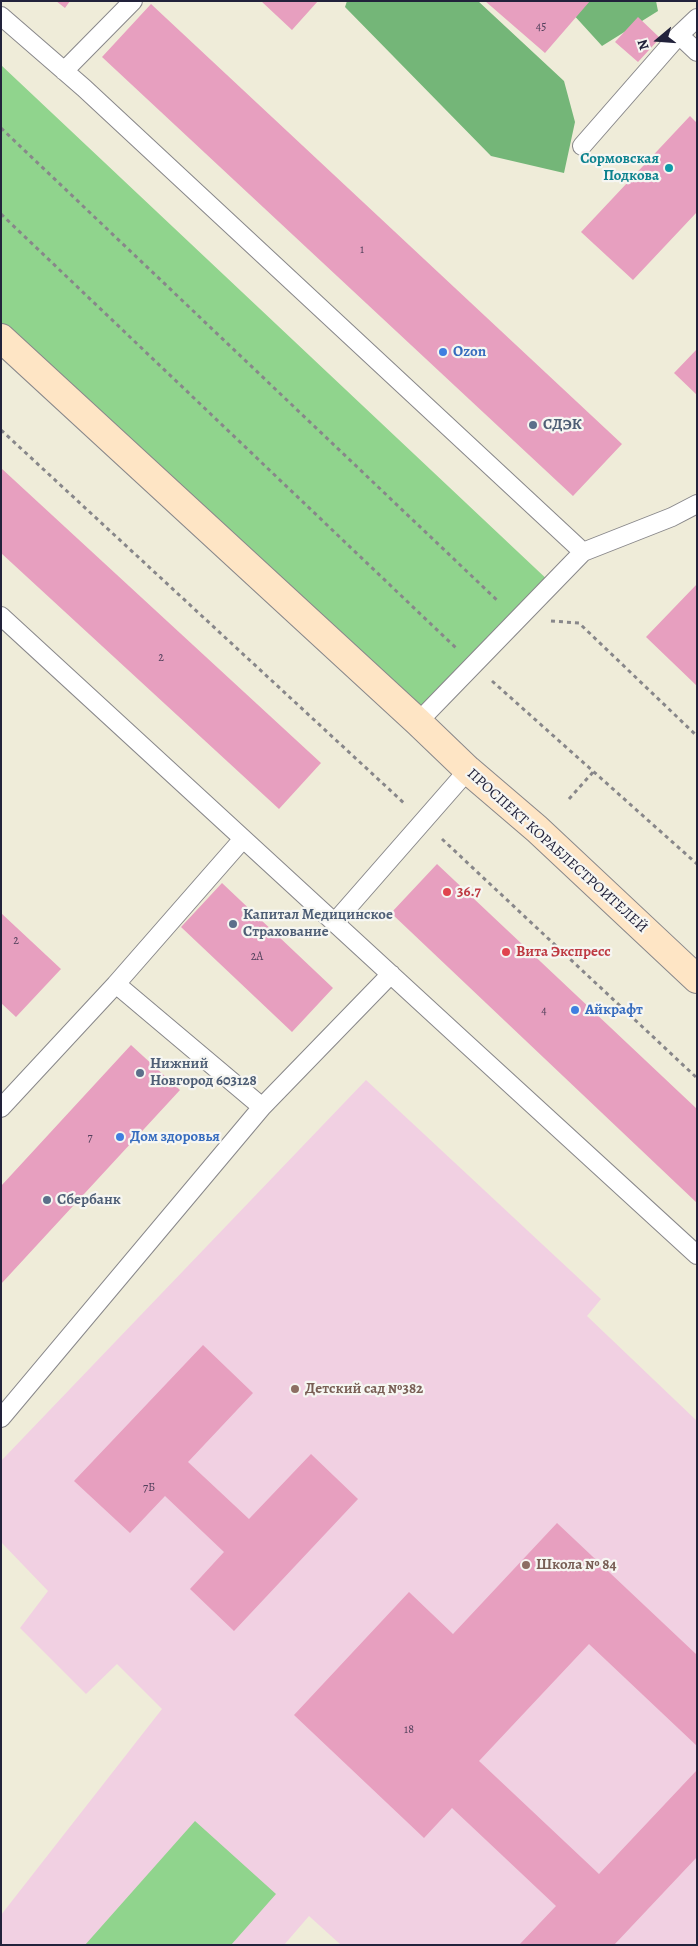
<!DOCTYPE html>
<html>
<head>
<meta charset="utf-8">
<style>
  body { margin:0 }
  #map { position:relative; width:698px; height:1946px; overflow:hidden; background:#efecd9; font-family:Alegreya,serif }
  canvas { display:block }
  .frame { position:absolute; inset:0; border:2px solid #22223b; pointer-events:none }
  .north { position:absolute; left:633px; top:15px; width:50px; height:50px; -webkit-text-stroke:4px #f6f6f2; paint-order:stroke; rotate:252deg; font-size:14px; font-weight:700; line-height:20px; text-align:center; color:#22223b }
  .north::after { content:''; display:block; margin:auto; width:18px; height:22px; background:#22223b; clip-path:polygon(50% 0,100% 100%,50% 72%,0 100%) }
</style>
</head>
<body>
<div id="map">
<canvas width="698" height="1946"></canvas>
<div class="frame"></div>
<div class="north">N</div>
</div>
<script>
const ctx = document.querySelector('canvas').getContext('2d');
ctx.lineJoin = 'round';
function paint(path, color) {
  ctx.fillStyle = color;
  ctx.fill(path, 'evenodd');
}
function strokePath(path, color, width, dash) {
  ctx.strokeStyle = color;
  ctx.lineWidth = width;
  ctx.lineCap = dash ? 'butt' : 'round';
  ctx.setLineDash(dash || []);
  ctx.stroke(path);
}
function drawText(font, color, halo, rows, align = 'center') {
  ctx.font = font + ' Alegreya,serif';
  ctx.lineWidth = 4.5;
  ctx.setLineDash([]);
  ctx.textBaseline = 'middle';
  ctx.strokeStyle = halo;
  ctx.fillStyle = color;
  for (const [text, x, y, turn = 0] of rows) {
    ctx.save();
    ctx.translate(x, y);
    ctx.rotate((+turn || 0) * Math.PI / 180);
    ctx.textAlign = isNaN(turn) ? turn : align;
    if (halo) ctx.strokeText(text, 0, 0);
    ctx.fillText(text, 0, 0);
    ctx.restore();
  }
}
paint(new Path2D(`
  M366 1080 601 1299 587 1316 697 1421V1945H341L309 1916 284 1945H1V1915L162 1709 117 1664 86 1694 20 1628 48 1591 1 1542V1461Z`), '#f1d0e2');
paint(new Path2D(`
  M1 65 552 584 418 722 1 338Z
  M195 1821 276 1894 231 1945H85Z`), '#90d48d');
paint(new Path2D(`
  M347 1H478L564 81 575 122 564 173 491 156 345 7Z
  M561 1H656L658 11 602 46Z`), '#74b678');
paint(new Path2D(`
  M56 1H70L65 8Z
  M261 1H318L292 30Z
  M485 1H590L545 53Z
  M151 4 622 444 573 496 102 57Z
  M638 17 660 38 638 62 615 42Z
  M690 116 697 123V212L633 280 581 232Z
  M697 349V395L674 373Z
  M1 468 321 763 279 809 1 553Z
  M697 584V686L646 637Z
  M437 864 697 1109V1203L391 913Z
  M222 883 333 988 292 1032 181 927Z
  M1 913 61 969 16 1017 1 1003Z
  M131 1045 180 1090 1 1284V1186Z
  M203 1345 253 1393 188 1462 249 1519 311 1454 358 1499 234 1631 190 1589 224 1552 165 1496 130 1533 74 1481Z
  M557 1523 697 1655V1746L589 1644 479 1761 599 1874 697 1770V1857L614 1945H519L556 1906 452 1808 424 1838 294 1715 409 1592 453 1634Z`), '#e79fbf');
const lane = new Path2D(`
  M1 16 84 88 583 552
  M679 35 697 18
  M64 71 133 1
  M582 146 679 35 697 52
  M1 616C232 831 465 1042 697 1255
  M418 722 583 552 672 517 697 504
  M242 840 116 984 262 1107 391 974
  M335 922 468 770
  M1 1108 116 984
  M1 1418 262 1107`);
const secondary = new Path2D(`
  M1 338 418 722 468 770 537 829 697 979`);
strokePath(lane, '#88878a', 20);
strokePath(secondary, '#88878a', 30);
strokePath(new Path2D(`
  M1 128 499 602
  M1 214 456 648
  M1 430 405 804
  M551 621 579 623 697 736
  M492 681 697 864
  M569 799 594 771
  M442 839 697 1078`), '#88878a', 3, [4, 4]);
strokePath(lane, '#fff', 18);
strokePath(secondary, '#fee5c5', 28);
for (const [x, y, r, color] of [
  [669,168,5,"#0f9aa8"],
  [443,352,5,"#3f7fe0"],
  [533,425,5,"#5c6f8a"],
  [447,892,5,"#e0444e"],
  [233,924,5,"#5c6f8a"],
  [506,952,5,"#e0444e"],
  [575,1010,5,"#3f7fe0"],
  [140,1073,5,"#5c6f8a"],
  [120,1137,5,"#3f7fe0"],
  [47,1200,5,"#5c6f8a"],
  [295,1389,5,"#8d6e63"],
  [526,1565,5,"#8d6e63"]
]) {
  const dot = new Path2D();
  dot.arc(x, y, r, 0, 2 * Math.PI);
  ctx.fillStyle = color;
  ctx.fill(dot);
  strokePath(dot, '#f6f6f2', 2);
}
drawText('12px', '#53415c', null, [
  ["45",541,27],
  ["1",362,250],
  ["2",161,658],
  ["2",16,941],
  ["2А",257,957],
  ["4",544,1011],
  ["7",90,1138],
  ["7Б",149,1488],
  ["18",409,1730]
]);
drawText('bold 15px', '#0d838f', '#f6f6f2', [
  ["Сормовская",659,159],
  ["Подкова",659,176]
], 'right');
drawText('bold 15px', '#366cbe', '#f6f6f2', [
  ["Ozon",453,352],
  ["Айкрафт",585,1010],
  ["Дом здоровья",130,1137]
], 'left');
drawText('bold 15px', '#4e5e75', '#f6f6f2', [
  ["СДЭК",543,425],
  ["Капитал Медицинское",243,915],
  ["Страхование",243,932],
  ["Нижний",150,1064],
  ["Новгород 603128",150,1081],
  ["Сбербанк",57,1200]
], 'left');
drawText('15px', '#22223b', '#f6f6f2', [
  ["ПРОСПЕКТ КОРАБЛЕСТРОИТЕЛЕЙ",557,851,42]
]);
drawText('bold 15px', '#be3a42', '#f6f6f2', [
  ["36.7",457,892],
  ["Вита Экспресс",516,952]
], 'left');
drawText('bold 15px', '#785e54', '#f6f6f2', [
  ["Детский сад №382",305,1389],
  ["Школа № 84",536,1565]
], 'left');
</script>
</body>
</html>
